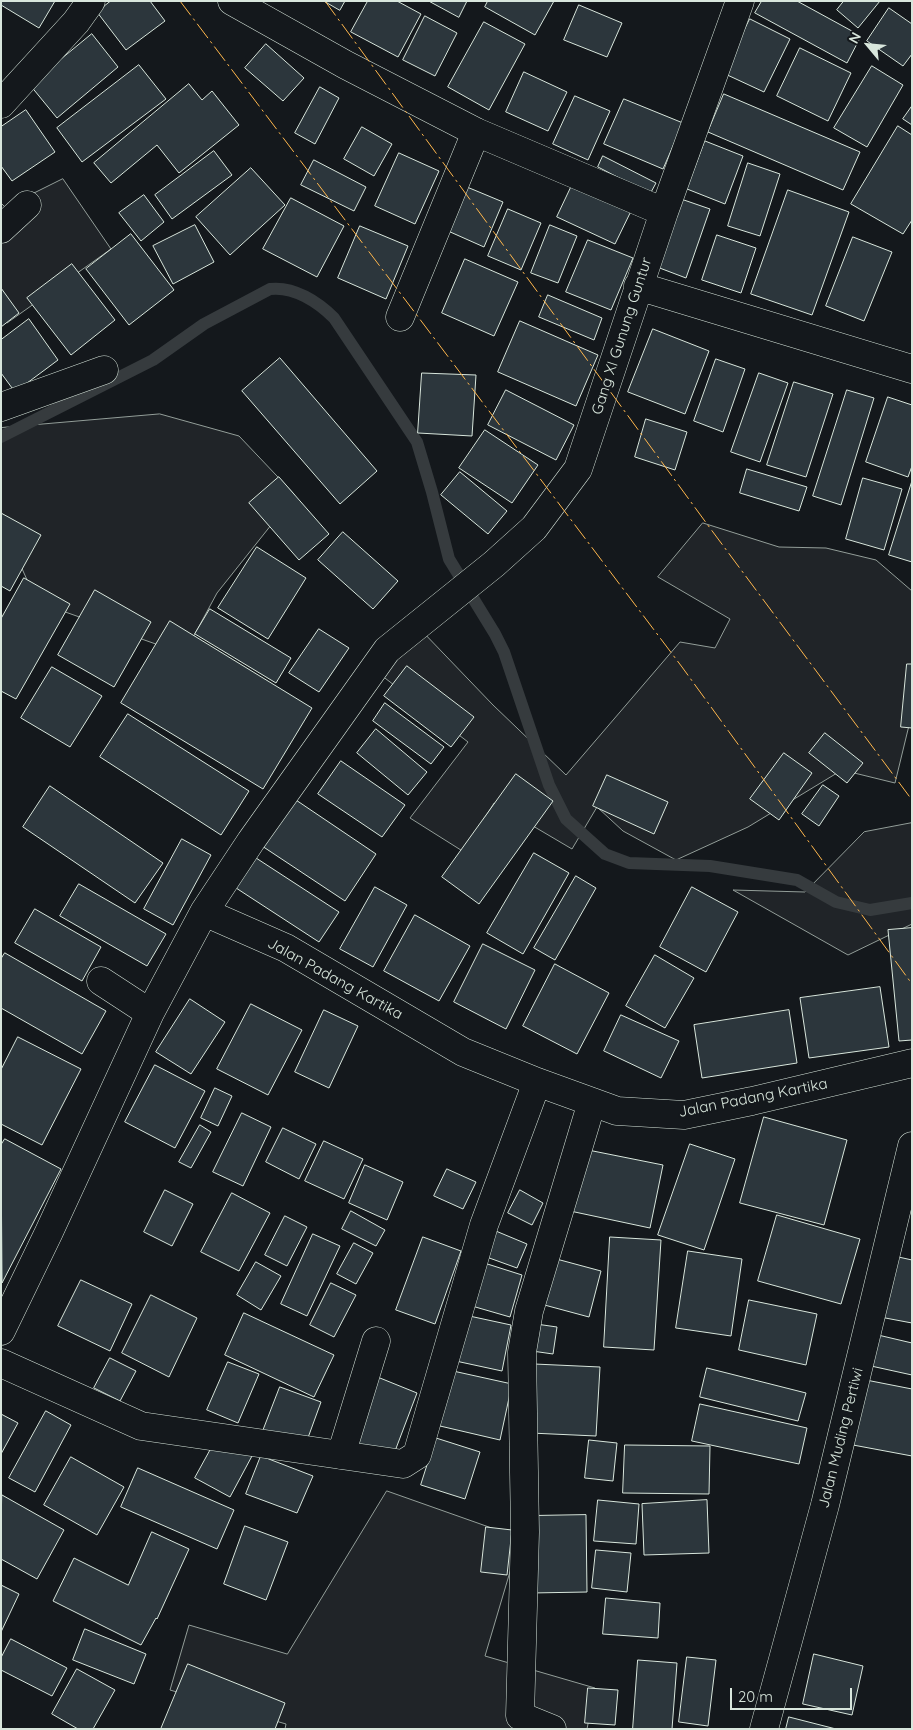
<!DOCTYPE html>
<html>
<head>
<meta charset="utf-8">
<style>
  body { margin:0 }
  #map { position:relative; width:913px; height:1730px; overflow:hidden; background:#14181c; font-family:Quicksand,sans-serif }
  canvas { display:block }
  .frame { position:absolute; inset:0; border:2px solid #d8e6dc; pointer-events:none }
  .north { position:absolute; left:843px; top:20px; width:50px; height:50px; -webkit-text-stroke:4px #14181c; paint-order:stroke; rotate:298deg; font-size:14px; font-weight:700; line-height:20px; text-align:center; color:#d8e6dc }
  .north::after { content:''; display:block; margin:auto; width:18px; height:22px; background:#d8e6dc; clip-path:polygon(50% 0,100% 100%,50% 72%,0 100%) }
  .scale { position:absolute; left:730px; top:1688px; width:122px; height:22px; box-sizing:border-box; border:2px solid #d8e6dc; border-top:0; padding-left:6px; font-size:15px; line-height:18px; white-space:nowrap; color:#d8e6dc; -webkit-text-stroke:4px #14181c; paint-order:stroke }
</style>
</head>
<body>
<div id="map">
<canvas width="913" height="1730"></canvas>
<div class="frame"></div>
<div class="north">N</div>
<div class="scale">20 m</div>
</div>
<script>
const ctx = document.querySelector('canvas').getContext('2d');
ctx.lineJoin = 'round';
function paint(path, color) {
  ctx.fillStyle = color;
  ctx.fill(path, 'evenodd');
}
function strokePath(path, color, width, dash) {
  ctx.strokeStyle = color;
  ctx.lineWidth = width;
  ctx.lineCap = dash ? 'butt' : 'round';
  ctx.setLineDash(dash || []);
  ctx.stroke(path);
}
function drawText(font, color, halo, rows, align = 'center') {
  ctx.font = font + ' Quicksand,sans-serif';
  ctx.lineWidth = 4;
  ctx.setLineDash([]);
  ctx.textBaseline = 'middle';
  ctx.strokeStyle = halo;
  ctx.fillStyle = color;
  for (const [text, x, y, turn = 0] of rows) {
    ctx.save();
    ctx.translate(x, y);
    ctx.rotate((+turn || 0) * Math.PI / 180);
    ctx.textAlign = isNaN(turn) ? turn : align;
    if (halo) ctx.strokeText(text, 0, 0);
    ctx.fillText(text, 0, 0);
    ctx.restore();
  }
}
const green = new Path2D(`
  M63 179 111 249 7 323 1 316V203L5 207Z
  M160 414 239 436 295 495 217 593 184 654 37 602 1 522V428Z
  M703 523 779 547 826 548 876 560 912 591V713L895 783 842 770 748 827 676 860 623 831 597 807 572 849 494 803 464 852 410 818 468 742 381 675 420 629 493 705 566 775 680 642 715 648 730 619 658 577Z
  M912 823V924L848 955 733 890 805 892 864 832Z
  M387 1491 520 1538 485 1656 595 1688 587 1729H285L286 1724 170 1690 189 1625 287 1654Z`);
paint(green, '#202428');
strokePath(green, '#939e99', 1);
strokePath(new Path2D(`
  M1 437 153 360 204 324 270 289C294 286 318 302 334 318L417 442 432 492 449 559 495 634 504 652 549 785 566 819 605 854 629 863 710 866 797 880 836 902 870 910 912 903`), '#363b3e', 12);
const building = new Path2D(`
  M1 1H55L39 28 1 5Z
  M111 1H150L165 21 126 50 97 12Z
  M324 1H345L340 10Z
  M368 1H397L421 14 398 57 351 32Z
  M429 1H467L459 17Z
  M488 1H554L535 35 485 7Z
  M762 1H797L861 36 847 63 755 13Z
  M844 1H880L858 28 837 10Z
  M579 5 622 23 607 57 564 40Z
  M889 8 912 24V54L903 66 867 41Z
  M425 16 457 33 435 76 403 60Z
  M750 19 790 39 764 92 723 73Z
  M484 22 525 44 489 110 448 87Z
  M92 34 118 67 57 118 30 85Z
  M266 44 304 78 283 101 245 68Z
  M800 48 851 73 828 121 777 96Z
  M139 65 166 99 82 162 57 128Z
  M872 66 903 85 867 147 834 128Z
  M524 72 567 92 548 131 506 112Z
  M189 84 202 100 212 91 239 125 179 173 157 145 111 183 94 163Z
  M320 87 339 98 315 144 295 133Z
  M724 94 860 152 843 190 708 132Z
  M575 96 610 111 588 160 553 144Z
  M624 99 683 123 663 169 604 144Z
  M912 106V125L903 119Z
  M26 110 55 152 12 181 1 166V127Z
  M898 126 912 135V220L903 234 851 204Z
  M362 127 392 144 374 176 344 159Z
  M705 141 743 156 725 204 687 189Z
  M214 151 232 175 172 219 155 195Z
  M399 153 439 171 415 224 375 206Z
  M603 156 656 183 650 194 598 167Z
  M314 160 366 187 354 211 301 185Z
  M748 163 780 174 760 236 728 226Z
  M251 168 285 205 230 255 196 217Z
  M575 179 633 207 615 244 557 217Z
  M467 187 503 202 484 247 448 231Z
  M788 190 849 212 812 315 751 294Z
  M144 195 164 222 141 241 119 213Z
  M291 198 344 226 317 277 263 249Z
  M681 199 710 209 686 278 657 267Z
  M508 209 541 223 521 270 488 256Z
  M195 225 214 262 173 284 153 246Z
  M550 225 577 236 558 283 531 273Z
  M360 226 408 246 386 299 338 278Z
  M131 234 174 290 129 325 86 269Z
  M717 235 756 248 741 293 702 280Z
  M853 237 892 252 864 321 826 306Z
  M588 240 633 258 611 310 566 292Z
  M465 259 518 282 494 336 442 313Z
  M72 264 115 320 71 355 27 298Z
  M1 288 19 313 1 327Z
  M548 295 602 318 594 340 539 317Z
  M29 319 58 360 15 392 1 373V340Z
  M520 321 598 355 576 406 498 372Z
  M653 329 709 351 685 414 628 392Z
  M280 358 377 471 340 504 242 391Z
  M716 359 745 369 723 432 694 421Z
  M422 373 476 375 472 436 418 433Z
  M759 373 788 383 760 462 731 452Z
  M794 382 833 394 806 477 767 465Z
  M506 390 574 425 556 460 488 425Z
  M847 390 874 398 841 505 813 496Z
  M888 397 912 405V466L908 477 866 462Z
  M646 419 687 432 675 470 635 457Z
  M485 430 538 465 512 503 459 468Z
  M747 469 807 487 799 511 740 493Z
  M460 472 507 511 488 534 441 495Z
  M279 477 329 534 299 560 249 503Z
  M863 478 902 489 884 550 846 539Z
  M912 481V562L889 555Z
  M1 513 41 535 10 591 1 586Z
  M343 532 398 581 373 609 318 560Z
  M257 547 306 578 268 639 218 608Z
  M24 578 70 604 16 699 1 691V619Z
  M95 590 151 622 114 687 58 655Z
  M210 609 291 658 276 683 195 634Z
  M170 621 312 708 263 789 121 703Z
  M319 629 349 648 319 692 289 673Z
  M907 664H912V728L901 727Z
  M407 666 474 717 451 747 384 696Z
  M52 667 102 696 70 747 21 718Z
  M385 703 444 747 431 764 373 721Z
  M128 714 249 791 221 835 100 757Z
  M376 729 427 772 408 795 357 753Z
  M825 733 863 763 847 783 809 753Z
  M784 753 812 773 779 820 750 799Z
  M341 761 405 805 382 837 318 794Z
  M516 774 553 801 479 904 442 877Z
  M607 775 668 802 654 834 593 806Z
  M823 785 839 796 819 826 802 814Z
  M50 786 163 863 135 903 23 827Z
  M290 796 376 854 345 901 259 844Z
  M182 839 211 855 173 925 144 909Z
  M534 853 569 873 523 954 487 933Z
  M253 856 339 912 319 942 233 886Z
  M576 876 596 888 555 960 534 948Z
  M79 884 166 934 147 966 60 916Z
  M375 887 407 905 373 967 340 949Z
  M692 887 738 912 706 972 660 947Z
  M35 909 101 947 82 981 15 943Z
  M415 915 470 946 439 1001 384 971Z
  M912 928V1040L899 1041 888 930Z
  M483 944 535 970 506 1029 454 1002Z
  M5 953 106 1011 82 1054 1 1008V959Z
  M655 955 694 978 665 1028 626 1006Z
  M555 964 609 993 577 1054 523 1026Z
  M880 987 889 1047 809 1058 800 998Z
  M190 999 225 1022 191 1074 156 1052Z
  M251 1004 302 1030 268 1095 217 1069Z
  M324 1010 358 1026 329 1088 295 1072Z
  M789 1010 797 1063 702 1078 694 1025Z
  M621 1015 679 1041 661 1078 604 1051Z
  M18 1037 81 1069 42 1145 1 1124V1070Z
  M155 1065 205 1091 175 1148 125 1122Z
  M215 1088 232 1096 218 1126 201 1118Z
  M242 1113 271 1127 243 1186 213 1172Z
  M764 1117 847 1140 824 1225 740 1203Z
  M200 1125 211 1132 191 1168 179 1162Z
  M283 1128 316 1144 299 1179 266 1162Z
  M5 1139 61 1169 2 1283 1 1145Z
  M324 1141 363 1159 344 1199 305 1181Z
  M690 1144 735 1159 704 1250 658 1235Z
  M583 1149 663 1165 650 1228 570 1211Z
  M365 1165 403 1182 387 1220 349 1203Z
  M447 1169 476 1182 463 1209 434 1196Z
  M165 1190 193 1204 172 1246 144 1232Z
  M520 1190 543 1203 532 1225 508 1213Z
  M232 1193 270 1213 239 1271 201 1252Z
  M351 1211 385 1230 376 1246 342 1229Z
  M777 1215 860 1239 841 1304 758 1281Z
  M285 1216 307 1227 287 1266 265 1255Z
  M491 1229 527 1244 517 1268 481 1255Z
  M313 1234 340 1246 307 1316 281 1304Z
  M423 1237 461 1251 435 1324 396 1310Z
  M610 1237 661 1240 654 1350 604 1347Z
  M354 1243 373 1253 356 1284 337 1274Z
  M688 1251 742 1259 731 1336 676 1328Z
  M894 1256 912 1260V1323L880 1317Z
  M549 1257 601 1271 589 1317 537 1303Z
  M478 1261 522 1275 510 1317 465 1304Z
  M256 1262 281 1276 261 1310 237 1295Z
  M81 1280 132 1304 110 1351 58 1326Z
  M331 1283 356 1295 334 1337 310 1325Z
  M151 1295 197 1318 169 1377 122 1353Z
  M749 1300 817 1314 806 1365 739 1350Z
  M244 1313 334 1355 314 1397 225 1355Z
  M460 1314 511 1325 502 1371 451 1360Z
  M529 1323 557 1327 553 1354 525 1350Z
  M878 1335 912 1343V1375L871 1366Z
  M110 1358 136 1371 120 1401 94 1388Z
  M228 1362 259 1374 238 1423 207 1410Z
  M534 1364 600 1367 596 1436 530 1433Z
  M707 1368 806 1393 798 1421 700 1397Z
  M453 1371 512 1384 500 1440 440 1426Z
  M375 1376 417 1393 392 1459 350 1443Z
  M866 1380 912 1389V1456L853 1445Z
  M280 1387 321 1402 305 1446 263 1431Z
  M700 1404 807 1428 799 1464 692 1441Z
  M46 1411 71 1425 35 1492 9 1478Z
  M1 1414 18 1423 1 1454Z
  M217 1438 252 1456 230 1497 195 1478Z
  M436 1438 480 1452 465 1499 421 1485Z
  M589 1440 617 1443 613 1481 585 1478Z
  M625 1445 710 1446 709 1494 623 1493Z
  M261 1456 313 1476 297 1513 246 1494Z
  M71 1457 124 1487 97 1535 44 1505Z
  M138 1468 234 1510 217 1549 121 1507Z
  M2 1495 64 1530 37 1579 1 1559Z
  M598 1500 639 1504 636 1544 594 1541Z
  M707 1500 709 1553 644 1555 642 1504Z
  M586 1515 587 1592 531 1593 529 1516Z
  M245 1526 288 1542 266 1600 224 1584Z
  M486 1527 512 1530 507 1575 481 1572Z
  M152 1532 189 1549 157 1619 156 1618 141 1645 53 1601 74 1558 128 1585Z
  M596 1550 631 1553 627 1592 592 1588Z
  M1 1585 19 1594 1 1632Z
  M606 1598 660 1603 658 1638 603 1634Z
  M85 1629 146 1654 134 1684 73 1660Z
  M11 1639 67 1668 52 1696 1 1670V1658Z
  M814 1654 863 1666 852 1715 803 1704Z
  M687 1657 716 1660 708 1726 679 1722Z
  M638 1660 677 1663 672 1729H633Z
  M188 1664 285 1703 275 1729H161Z
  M77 1669 115 1690 93 1729H78L52 1714Z
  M588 1688 618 1690 615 1725 585 1723Z
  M789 1717 836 1729H786Z`);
paint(building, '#2c363c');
strokePath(building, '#d8e6dc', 1);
const minor = new Path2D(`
  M232 1 346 65 476 132 664 212
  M1 104 76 22 91 1
  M1 229 27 205
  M638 286 912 369
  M400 317 476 132
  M1 407 104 370
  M204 912 251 841 387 650 494 564 534 528 578 469 664 212 740 1
  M101 981 150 1013
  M1 1331 49 1232 150 1013 204 912 286 948 463 1052 537 1082 617 1111 684 1115 752 1101 912 1063
  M1 1363 141 1426 403 1464 417 1455 484 1225 537 1082
  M341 1455 376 1341
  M552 1729 520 1716 525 1532 522 1352 529 1311 592 1102
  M764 1729 825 1505 912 1146`);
strokePath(minor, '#d8e6dc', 29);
strokePath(minor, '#14181c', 28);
strokePath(new Path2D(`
  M180 1 682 667 912 984
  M325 1 707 524 912 800`), '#ffb74d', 1, [18, 4, 2.5, 4]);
drawText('15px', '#d8e6dc', '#14181c', [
  ["Gang XI Gunung Guntur",622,336,-72],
  ["Jalan Padang Kartika",335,979,29],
  ["Jalan Padang Kartika",753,1098,-11],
  ["Jalan Muding Pertiwi",841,1438,-76]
]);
</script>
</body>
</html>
